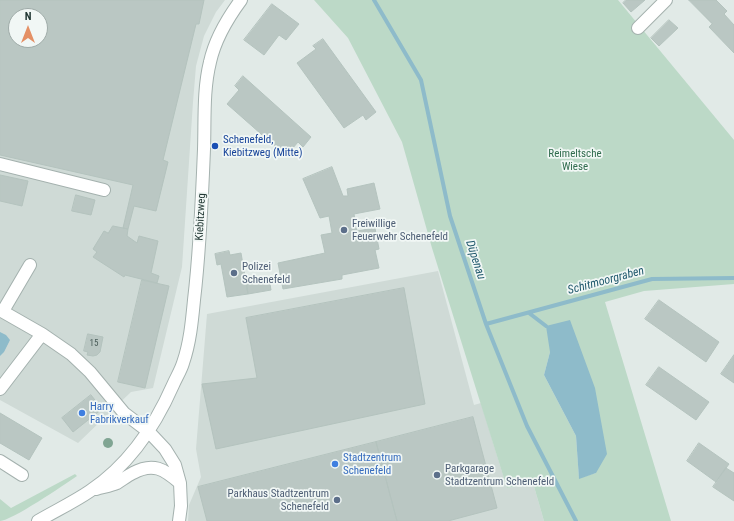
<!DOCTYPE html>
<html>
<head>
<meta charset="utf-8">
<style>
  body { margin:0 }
  #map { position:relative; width:734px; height:521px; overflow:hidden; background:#e1eae7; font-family:"Roboto Condensed",sans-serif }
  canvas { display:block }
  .north { position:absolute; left:8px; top:8px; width:40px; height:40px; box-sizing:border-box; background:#f1f7f5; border:1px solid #9faba8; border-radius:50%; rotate:0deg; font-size:11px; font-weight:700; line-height:16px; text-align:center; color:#233935 }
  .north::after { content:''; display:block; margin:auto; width:14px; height:18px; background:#e49065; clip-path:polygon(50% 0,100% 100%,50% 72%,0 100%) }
</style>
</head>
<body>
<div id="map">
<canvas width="734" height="521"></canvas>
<div class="north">N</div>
</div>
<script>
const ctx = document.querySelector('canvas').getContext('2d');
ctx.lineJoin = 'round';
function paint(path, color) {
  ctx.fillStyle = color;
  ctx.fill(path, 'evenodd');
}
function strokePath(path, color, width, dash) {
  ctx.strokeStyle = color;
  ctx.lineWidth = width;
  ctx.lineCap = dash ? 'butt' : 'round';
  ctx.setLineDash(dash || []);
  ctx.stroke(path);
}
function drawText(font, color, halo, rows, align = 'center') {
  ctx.font = font + ' "Roboto Condensed",sans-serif';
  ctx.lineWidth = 3.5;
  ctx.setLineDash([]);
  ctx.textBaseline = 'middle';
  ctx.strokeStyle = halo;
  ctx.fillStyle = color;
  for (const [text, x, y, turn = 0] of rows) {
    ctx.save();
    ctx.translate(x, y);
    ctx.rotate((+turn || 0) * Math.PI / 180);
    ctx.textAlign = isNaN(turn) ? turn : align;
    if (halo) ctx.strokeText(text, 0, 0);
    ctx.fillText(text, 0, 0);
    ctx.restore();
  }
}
paint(new Path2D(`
  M0 0H225L216 12 204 36 196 66 193 102 182 267 153 388 131 392 78 443 0 400ZM16 16H40V40H16Z
  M438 271 474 405 481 403 507 488 533 483 544 521H188L189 505 201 477 196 449 207 314Z`), '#cfdad6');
paint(new Path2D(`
  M314 0H618L734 140V284L644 291 605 302 671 521H544L533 483 507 488 432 248 402 142 348 38ZM550 352 596 473 579 478 576 436 544 375Z
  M75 474 77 476C64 485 11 521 0 521V499L11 508Z`), '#bcd9c7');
paint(new Path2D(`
  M570 320 595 388 607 454 596 473 579 479 576 436 544 375 550 352 546 326Z
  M0 332 6 335 10 340 4 352 0 356Z`), '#8ebbca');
strokePath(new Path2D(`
  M374 0 421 80 450 216 486 324 527 426 576 521
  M529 313 546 326
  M486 324 652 279 734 278`), '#8ebbca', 4);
const building = new Path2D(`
  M0 0H204L199 24H196L163 160 168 162 156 211 134 206 128 229 123 228 133 185 0 155ZM16 16H40V40H16Z
  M626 0H645L631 12 623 3Z
  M689 0H716L727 11 724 14 734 25V53L709 27 712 24Z
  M272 4 299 24 286 40 279 35 264 55 244 40Z
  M669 20 678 28 659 46 651 38Z
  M323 39 376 112 366 120 363 115 344 128 297 63 316 49 313 46Z
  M243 76 311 137 303 147 298 142 286 156 227 104 239 90 235 86Z
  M332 167 343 196H348L347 189 374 183 380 209 354 214 357 231 375 228 379 249 375 250 379 268 342 275V279L283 289 278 263 325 253 321 235 332 233 329 216 320 218 303 179Z
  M0 175 28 181 22 206 0 201Z
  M76 195 95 200 91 215 72 211Z
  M113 226 128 229 127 236 137 243 139 236 158 241 151 273 159 276 157 283 125 275 124 277 93 257 97 252 93 249 104 231 108 233Z
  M229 251 230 255 241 253 248 294 227 297 221 264 217 265 215 254Z
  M269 278 271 290 248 294 246 282Z
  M142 280 169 286 145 388 118 382Z
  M404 288 425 404 216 449 202 384 257 378 246 318Z
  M659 300 719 342 706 362 645 319Z
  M88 334 103 337 100 352 97 355 93 356 87 355 88 352 84 351Z
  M734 355V383L721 374Z
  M659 367 709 402 696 420 646 385Z
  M91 395 102 409 73 432 62 418Z
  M0 413 42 438 29 460 0 443Z
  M473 417 497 508 448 521H397L376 442Z
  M376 442 397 521H207L198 487Z
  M699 443 729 464 716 482 687 461Z
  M726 468 734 473V501L713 487Z`);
paint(building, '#bac7c3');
strokePath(building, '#b4c3be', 1);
const minor = new Path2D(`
  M638 28 666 0
  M0 164 104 190
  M0 310 42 334 71 354 90 372 124 413 149 432 165 449 175 465 180 483 181 506 179 521
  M3 311 30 265
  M0 389 42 334
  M0 461 22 475
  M96 489C102 487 110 486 117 483 122 480 127 476 133 473 153 462 164 469 180 483
  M38 521C55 511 74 502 90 491 129 465 155 426 173 385 176 378 181 370 183 363 190 343 192 321 194 300 200 250 202 200 204 149 205 121 203 90 210 62 215 39 227 19 241 0`);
strokePath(minor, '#a4b1ae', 14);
strokePath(minor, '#fff', 12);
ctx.fillStyle = '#80a593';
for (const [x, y] of [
  [108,443]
]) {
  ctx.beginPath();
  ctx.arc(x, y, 5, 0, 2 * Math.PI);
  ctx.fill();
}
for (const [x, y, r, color] of [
  [215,146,4,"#1a4fb4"],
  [344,230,4,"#5c6f8a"],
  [234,273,4,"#5c6f8a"],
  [82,413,4,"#3f7fe0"],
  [335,464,4,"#3f7fe0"],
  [437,475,4,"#5c6f8a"],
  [337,500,4,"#5c6f8a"]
]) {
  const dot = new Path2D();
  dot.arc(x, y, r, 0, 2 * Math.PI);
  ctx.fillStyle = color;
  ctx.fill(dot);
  strokePath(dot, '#f1f7f5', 1.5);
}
drawText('9px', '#495c58', null, [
  ["15",94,344]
]);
drawText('11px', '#164399', '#f1f7f5', [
  ["Schenefeld,",223,140],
  ["Kiebitzweg (Mitte)",223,153]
], 'left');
drawText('11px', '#316c4e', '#f1f7f5', [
  ["Reimeltsche",575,154],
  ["Wiese",575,167]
]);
drawText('11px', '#233935', '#f1f7f5', [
  ["Kiebitzweg",201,217,-87]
]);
drawText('11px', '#4e5e75', '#f1f7f5', [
  ["Freiwillige",352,224],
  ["Feuerwehr Schenefeld",352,237],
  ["Polizei",242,267],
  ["Schenefeld",242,280],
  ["Parkgarage",445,469],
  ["Stadtzentrum Schenefeld",445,482],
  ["Parkhaus Stadtzentrum",329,494,"right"],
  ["Schenefeld",329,507,"right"]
], 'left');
drawText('11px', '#366cbe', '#f1f7f5', [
  ["Harry",90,407],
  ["Fabrikverkauf",90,420],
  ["Stadtzentrum",343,458],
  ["Schenefeld",343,471]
], 'left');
drawText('italic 12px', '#235b6f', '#f1f7f5', [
  ["Düpenau",475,260,72],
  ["Schitmoorgraben",606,281,-15]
]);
</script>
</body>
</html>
